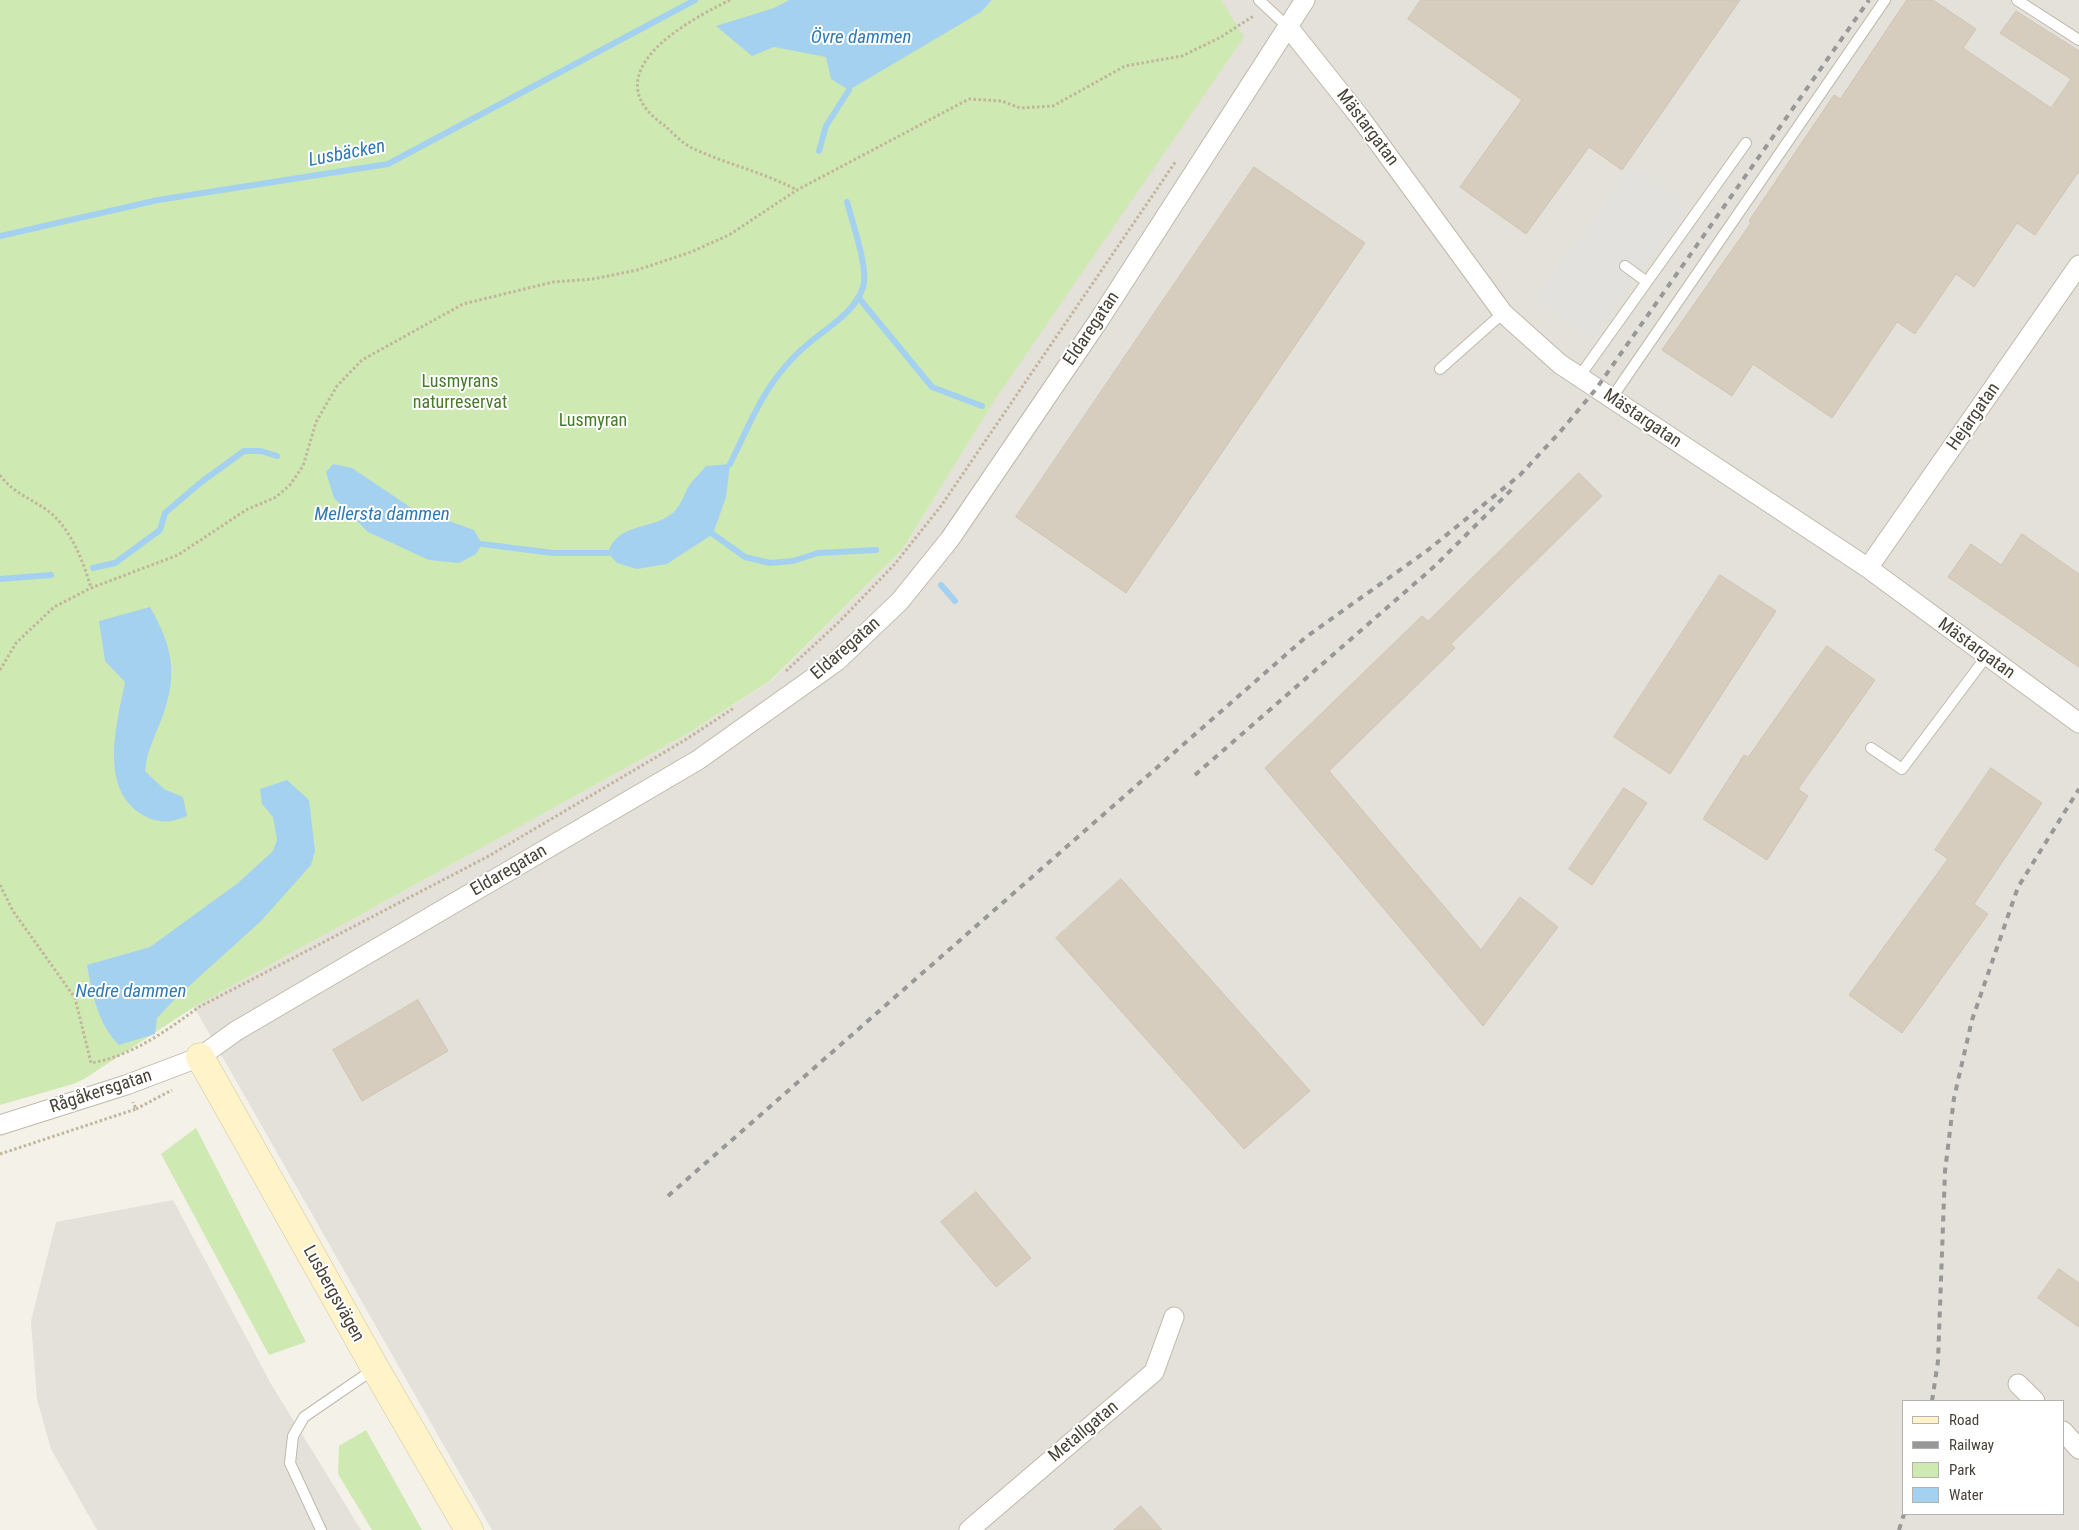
<!DOCTYPE html>
<html>
<head>
<meta charset="utf-8">
<style>
  body { margin:0 }
  #map { position:relative; width:2079px; height:1530px; overflow:hidden; background:#f4f1e9; font-family:"Roboto Condensed",sans-serif }
  canvas { display:block }
  .legend { position:absolute; left:1902px; top:1400px; width:162px; height:115px; box-sizing:border-box; background:#fff; border:1px solid #b6b3af; margin:0; padding:6px 9px; list-style:none; font-size:15px; color:#484237 }
  .legend li { display:flex; align-items:center; gap:10px; height:25px }
  .legend b { width:25px; border:1px solid #b6b3af }
</style>
</head>
<body>
<div id="map">
<canvas width="2079" height="1530"></canvas>
<ul class="legend">
<li><b style="height:6px;background:#fff3c9"></b>Road</li>
<li><b style="height:6px;background:#989898"></b>Railway</li>
<li><b style="height:14px;background:#cfe9b2"></b>Park</li>
<li><b style="height:14px;background:#a5d1f1"></b>Water</li>
</ul>
</div>
<script>
const ctx = document.querySelector('canvas').getContext('2d');
ctx.lineJoin = 'round';
function paint(path, color) {
  ctx.fillStyle = color;
  ctx.fill(path, 'evenodd');
}
function strokePath(path, color, width, dash) {
  ctx.strokeStyle = color;
  ctx.lineWidth = width;
  ctx.lineCap = dash ? 'butt' : 'round';
  ctx.setLineDash(dash || []);
  ctx.stroke(path);
}
function drawText(font, color, halo, rows, align = 'center') {
  ctx.font = font + ' "Roboto Condensed",sans-serif';
  ctx.lineWidth = 4;
  ctx.setLineDash([]);
  ctx.textBaseline = 'middle';
  ctx.strokeStyle = halo;
  ctx.fillStyle = color;
  for (const [text, x, y, turn = 0] of rows) {
    ctx.save();
    ctx.translate(x, y);
    ctx.rotate((+turn || 0) * Math.PI / 180);
    ctx.textAlign = isNaN(turn) ? turn : align;
    if (halo) ctx.strokeText(text, 0, 0);
    ctx.fillText(text, 0, 0);
    ctx.restore();
  }
}
paint(new Path2D(`
  M1221 0H2079V1530H492L194 1007 689 733 771 681 902 550 1230 18ZM1903 1401H2063V1514H1903Z
  M173 1200 271 1384 361 1530H97L51 1449 37 1399 31 1321 56 1222Z`), '#e4e0da');
paint(new Path2D(`
  M0 0H1221L1244 37 996 398 902 550 770 681 689 733 194 1007 84 1079 73 1084 0 1105Z
  M196 1128 306 1342 269 1355 161 1154Z
  M366 1430 422 1530H372L338 1474 339 1446Z`), '#cfe9b2');
paint(new Path2D(`
  M1633 164 1689 205 1591 339 1535 298Z`), '#e3e1dd');
paint(new Path2D(`
  M789 0H992L981 12 849 90 831 79 826 57 774 47 752 56 716 26 774 8Z
  M333 464 352 468 410 507 474 530 482 544 476 554 459 563 429 560 368 532 334 498 326 472Z
  M730 464 726 497 713 534 667 564 637 569 617 563 608 553C617 523 649 530 670 515 680 509 683 496 689 486 693 479 701 473 706 466Z
  M150 607C170 642 178 670 165 709 158 732 148 745 145 771L164 789 183 797 187 816C171 823 158 824 143 815 98 789 117 723 125 682L105 661 99 621Z
  M287 780 309 800 315 851 311 865 261 921 177 997 157 1018 155 1034 119 1045C98 1024 92 994 87 965L150 947 238 883 273 851 277 840 273 817 262 804 260 789Z`), '#a5d1f1');
strokePath(new Path2D(`
  M819 151 826 126 849 90
  M0 236 158 200 388 164 695 0
  M858 297 932 387 982 406
  M730 464C745 434 758 401 779 374 787 364 798 352 808 344 827 327 855 313 863 287 869 270 852 221 847 202
  M713 534 745 557 770 563 793 561 818 553 876 550
  M482 544 553 553H608
  M93 568 115 563 160 530 165 513 200 483 244 451H261L277 456
  M0 579 51 575
  M941 585 955 601`), '#a5d1f1', 6);
const building = new Path2D(`
  M1421 0H1740L1622 170 1589 147 1526 234 1460 187 1522 100 1408 19Z
  M1907 0H1933L1976 29 1963 48 2051 108 2071 79 2000 33 2016 11 2079 51V171L2035 235 2017 223 1974 287 1956 274 1915 334 1897 322 1832 418 1753 364 1732 396 1662 350 1751 223 1749 221 1834 95 1840 99Z
  M1254 167 1365 243 1126 593 1016 517Z
  M1579 473 1602 496 1451 644 1455 648 1329 771 1481 950 1520 897 1558 927 1483 1026 1265 768 1422 616 1428 621Z
  M2022 534 2079 574V667L1948 577 1971 544 2001 565Z
  M1720 575 1776 611 1670 774 1614 737Z
  M1827 646 1875 680 1798 789 1808 796 1767 860 1703 819 1744 755 1748 757Z
  M1991 768 2042 803 1974 904 1988 914 1902 1033 1849 995 1948 859 1935 850Z
  M1624 788 1647 803 1592 885 1569 869Z
  M1121 879 1310 1091 1244 1149 1056 938Z
  M418 1000 448 1051 362 1101 333 1050Z
  M976 1192 1031 1258 996 1287 941 1222Z
  M2059 1269 2079 1283V1327L2038 1298Z
  M1141 1506 1162 1530H1114Z`);
paint(building, '#d6cdbe');
strokePath(building, '#d1c5b1', 1);
const lane = new Path2D(`
  M1259 0 1289 28
  M2017 0 2079 40
  M1625 266 1647 282
  M1440 369 1503 313
  M1579 377 1746 143
  M1611 399 1885 0
  M1871 748 1902 769 1986 657
  M321 1530 290 1463 293 1436 304 1417 374 1369`);
const street = new Path2D(`
  M1289 28 1359 116 1503 313 1560 364 1868 568 2079 723
  M1868 568 2079 265
  M0 1125 126 1085 200 1057 236 1031 698 760 837 661 900 601 950 539 1099 320 1305 0
  M2018 1384 2035 1401
  M2063 1431 2079 1449
  M969 1530 1154 1372 1174 1317`);
const secondary = new Path2D(`
  M200 1057 375 1368 469 1530`);
strokePath(lane, '#c0b9ab', 12);
strokePath(street, '#c0b9ab', 21);
strokePath(secondary, '#d4c699', 29);
strokePath(new Path2D(`
  M730 0C700 15 631 50 638 91 640 106 654 118 665 126 673 133 682 143 692 148 726 164 763 172 797 190
  M0 475C11 491 29 498 44 508 69 524 83 560 91 588
  M0 670 16 643 54 607 91 588 178 555 246 510 276 497 290 485 303 466 316 422 337 386 362 360 463 304 553 282 593 279 637 270 691 252 729 235 797 190 969 99 1002 101 1020 108 1053 106 1125 66 1182 56 1221 37 1255 15
  M786 671 837 624 894 565 941 506 1176 161
  M0 885 13 911 75 998 91 1063C132 1056 166 1031 199 1007L487 857 685 740 734 708
  M136 1109 172 1090
  M0 1154 136 1109 133 1102`), '#c2b59c', 3, [2.5, 2.5]);
strokePath(lane, '#fff', 10);
strokePath(street, '#fff', 19);
strokePath(secondary, '#fff3c9', 28);
strokePath(new Path2D(`
  M1195 775 1436 565 1512 489
  M668 1196 1306 637 1428 550 1520 475 1560 432 1596 389 1869 0
  M1932 1401 1938 1361 1945 1171 1954 1098 1972 1020 2018 887 2079 789
  M1899 1530 1904 1514`), '#989898', 4, [6, 6]);
drawText('18px', '#484237', '#fff', [
  ["Mästargatan",1367,128,53],
  ["Eldaregatan",1092,329,-56],
  ["Hejargatan",1974,417,-55],
  ["Mästargatan",1642,419,34],
  ["Eldaregatan",846,649,-41],
  ["Mästargatan",1976,649,36],
  ["Eldaregatan",509,871,-30],
  ["Rågåkersgatan",101,1092,-18],
  ["Lusbergsvägen",333,1294,61],
  ["Metallgatan",1084,1432,-40]
]);
drawText('18px', '#477b29', '#fff', [
  ["Lusmyrans",460,382],
  ["naturreservat",460,403],
  ["Lusmyran",593,421]
]);
drawText('italic 19px', '#2f7ab5', '#fff', [
  ["Övre dammen",861,38],
  ["Lusbäcken",347,154,-11],
  ["Mellersta dammen",382,515],
  ["Nedre dammen",131,992]
]);
</script>
</body>
</html>
